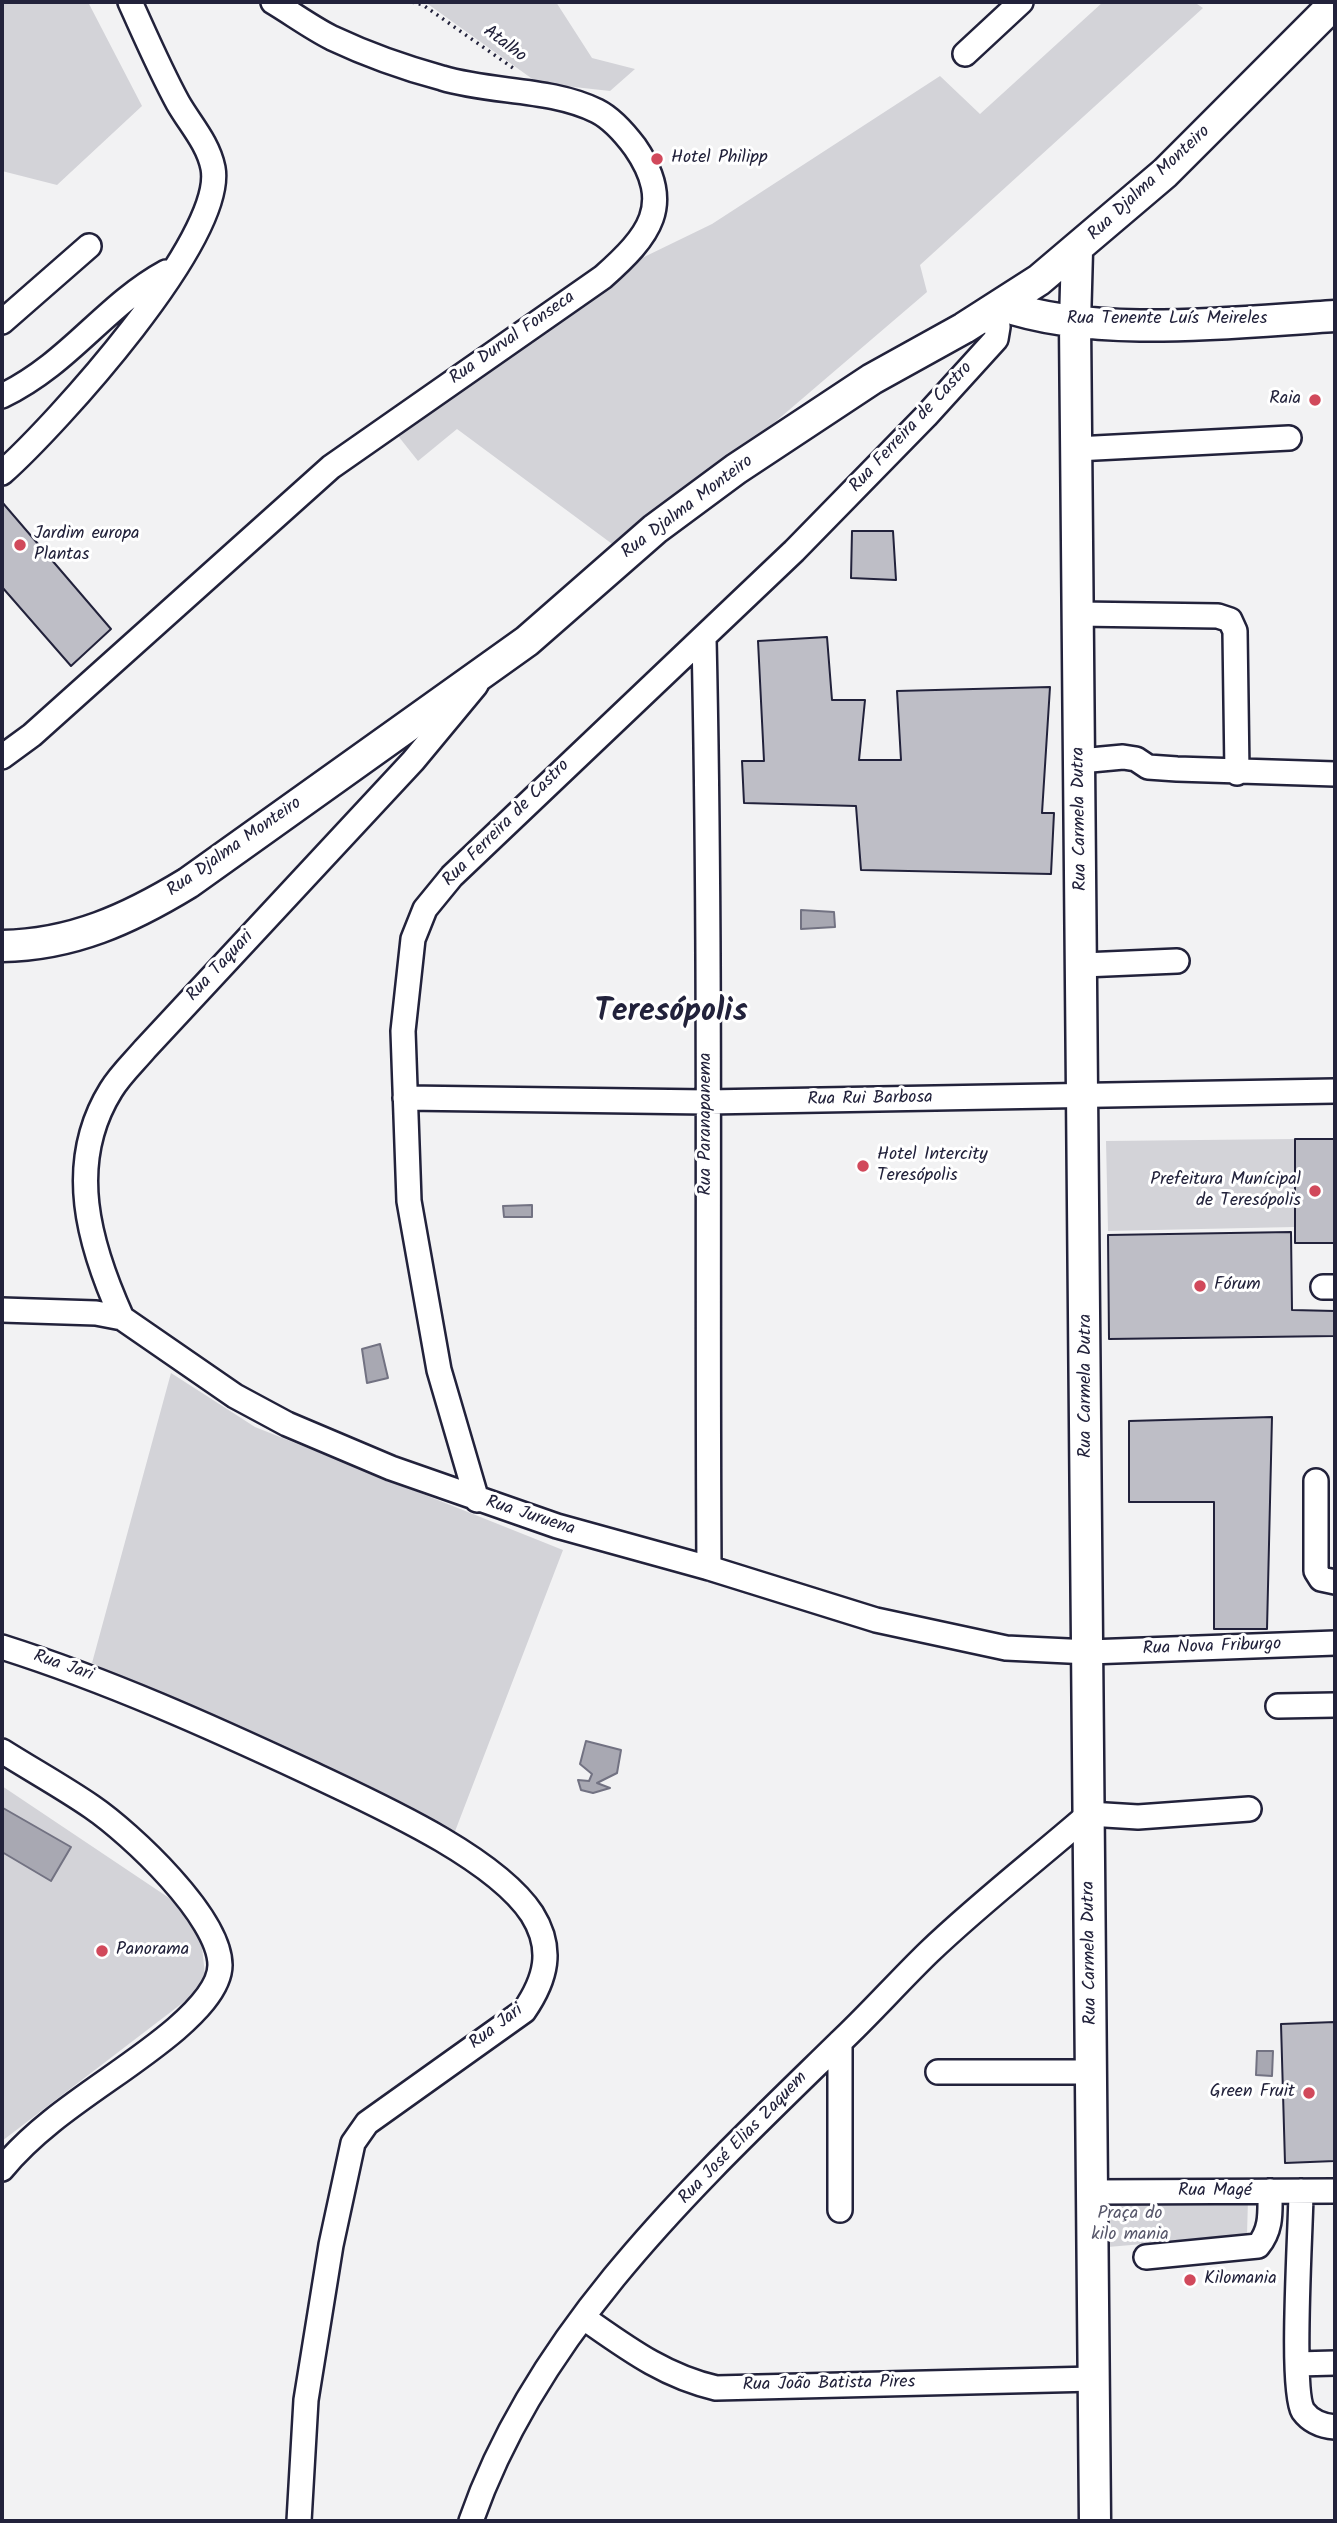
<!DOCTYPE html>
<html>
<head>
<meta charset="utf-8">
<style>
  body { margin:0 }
  #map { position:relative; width:1337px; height:2523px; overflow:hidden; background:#f2f2f3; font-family:Kalam,sans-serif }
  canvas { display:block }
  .frame { position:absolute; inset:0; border:4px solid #22223b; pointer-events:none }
</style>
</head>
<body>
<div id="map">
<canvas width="1337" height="2523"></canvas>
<div class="frame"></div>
</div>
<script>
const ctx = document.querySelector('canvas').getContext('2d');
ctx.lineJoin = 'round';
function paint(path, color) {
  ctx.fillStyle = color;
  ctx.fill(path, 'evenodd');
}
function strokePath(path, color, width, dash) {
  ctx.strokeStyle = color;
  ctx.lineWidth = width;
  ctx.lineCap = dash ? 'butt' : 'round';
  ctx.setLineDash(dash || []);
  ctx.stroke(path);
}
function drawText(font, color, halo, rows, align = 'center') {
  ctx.font = font + ' Kalam,sans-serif';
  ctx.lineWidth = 6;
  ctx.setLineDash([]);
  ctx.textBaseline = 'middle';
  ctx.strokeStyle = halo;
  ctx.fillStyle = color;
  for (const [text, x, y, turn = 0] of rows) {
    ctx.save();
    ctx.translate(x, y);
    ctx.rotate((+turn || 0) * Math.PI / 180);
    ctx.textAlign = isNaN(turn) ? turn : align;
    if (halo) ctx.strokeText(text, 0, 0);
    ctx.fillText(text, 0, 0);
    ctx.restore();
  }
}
paint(new Path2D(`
  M2 2H88L142 106 57 185 2 171Z
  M425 2H556L592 58 635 69 610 91 538 83Z
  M1103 2H1194L1203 8 920 265 927 292 623 552 457 429 418 461 391 427 609 274 712 224 940 76 980 114Z
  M1295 1139 1294 1227 1108 1231 1106 1141Z
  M171 1373 255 1427 563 1550 454 1834 92 1663Z
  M2 1786 199 1918 206 1985 2 2141Z
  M1248 2199 1247 2235 1108 2247 1105 2207Z`), '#d3d3d8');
const water = new Path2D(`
  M801 910 834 912 835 927 801 929Z
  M532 1205V1217H504L503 1206Z
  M380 1344 388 1378 367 1383 362 1349Z
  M586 1741 621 1750 617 1773 597 1783 610 1788 593 1793 581 1790 578 1780 589 1781 592 1774 580 1764Z
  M3 1808 71 1847 51 1881 2 1852Z
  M1257 2051H1273L1272 2076 1256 2075Z`);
paint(water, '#a8a8b2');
strokePath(water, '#727282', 2);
const building = new Path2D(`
  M2 502 111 629 71 666 2 587Z
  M852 531H893L896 580 851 578Z
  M827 637 832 700H865L859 760H901L897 691 1050 687 1042 813H1054L1051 874 861 870 856 806 744 803 742 761H764L758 641Z
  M1295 1139H1335V1243H1295Z
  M1291 1232 1292 1310 1335 1311V1336L1109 1339 1108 1235Z
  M1272 1417 1267 1629H1214V1502H1129V1421Z
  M1335 2022V2161L1285 2163 1281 2024Z`);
paint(building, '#bebec6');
strokePath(building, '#22223b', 2);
const minor = new Path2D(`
  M965 54 1021 2
  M2 322 89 246
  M2 396C70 363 104 306 166 272
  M1076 449 1289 438
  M2 473C55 426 226 238 213 168 208 143 190 124 178 103 160 70 145 35 130 2
  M1078 614 1218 616 1230 620 1235 631 1237 773
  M704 639C711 949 707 1258 709 1568
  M2 757 32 735 331 467 603 277C649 236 675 205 635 147 626 135 611 118 597 111 550 88 491 93 442 78 405 68 366 54 332 38 312 28 293 14 273 2
  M1080 761 1123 757 1136 759 1148 767 1177 769 1335 774
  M1083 965 1177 961
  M405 1098 707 1102 1335 1091
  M1323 1287H1335
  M2 1310 96 1313 122 1318 235 1396 287 1424 391 1468 557 1526 709 1568 876 1620 1006 1648 1089 1652 1335 1643
  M122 1318C89 1245 65 1164 111 1090 120 1075 134 1062 145 1049L413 761 476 685
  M1316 1481V1571L1321 1579 1335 1582
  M477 1500 439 1370 409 1201 403 1031 413 939 425 909 452 876 794 551 926 416 996 339 998 327 982 317
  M2 1647C109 1681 209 1726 310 1773 373 1803 494 1856 532 1914 554 1949 546 1979 524 2011L367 2123 353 2143 331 2245 306 2400 299 2521
  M1278 1706 1335 1705
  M2 1751C32 1770 63 1787 92 1807 130 1833 220 1917 220 1965 220 1989 192 2015 176 2029 120 2077 49 2112 2 2169
  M938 2072H1093
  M1301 2191C1301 2227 1290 2389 1303 2411 1311 2422 1322 2426 1335 2427
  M1094 2192 1335 2191
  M840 2210V2042
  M1146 2257 1258 2246C1272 2229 1270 2212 1270 2191
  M584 2318C627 2348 664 2376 716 2388L1094 2379
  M1297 2364 1335 2363
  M471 2521C538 2328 697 2182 839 2043 870 2014 898 1982 929 1952 979 1904 1036 1860 1089 1814L1138 1817 1249 1809`);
const major = new Path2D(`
  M1077 251 1075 323 1095 2521
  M1001 305C1097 339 1234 322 1335 316
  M2 946C72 945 129 919 188 883L527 641 655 529 736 469 872 379 964 328 1039 280 1165 173 1335 3`);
strokePath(minor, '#22223b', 28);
strokePath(major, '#22223b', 35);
strokePath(new Path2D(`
  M412 2 423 5 513 68`), '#22223b', 3.5, [2, 5]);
strokePath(minor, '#fff', 23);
strokePath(major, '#fff', 30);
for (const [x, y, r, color] of [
  [657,159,7,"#d1495b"],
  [1315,400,7,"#d1495b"],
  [20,545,7,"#d1495b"],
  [863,1166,7,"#d1495b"],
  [1315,1191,7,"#d1495b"],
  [1200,1286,7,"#d1495b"],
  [102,1951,7,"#d1495b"],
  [1309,2093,7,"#d1495b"],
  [1190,2280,7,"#d1495b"]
]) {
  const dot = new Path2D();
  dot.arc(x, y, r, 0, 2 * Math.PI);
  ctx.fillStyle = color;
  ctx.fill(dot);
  strokePath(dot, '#fff', 2.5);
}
drawText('18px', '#22223b', '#fff', [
  ["Atalho",504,45,37],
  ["Rua Djalma Monteiro",1150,184,-43],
  ["Rua Tenente Luís Meireles",1167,320],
  ["Rua Durval Fonseca",513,339,-35],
  ["Rua Ferreira de Castro",912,428,-47],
  ["Rua Djalma Monteiro",688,508,-37],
  ["Rua Carmela Dutra",1081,819,-91],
  ["Rua Ferreira de Castro",507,824,-45],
  ["Rua Djalma Monteiro",235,848,-35],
  ["Rua Taquari",221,967,-47],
  ["Rua Rui Barbosa",870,1100,-1],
  ["Rua Paranapanema",707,1124,-90],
  ["Rua Carmela Dutra",1087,1386,-90],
  ["Rua Juruena",530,1517,18],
  ["Rua Nova Friburgo",1212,1648,-2],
  ["Rua Jari",63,1667,19],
  ["Rua Carmela Dutra",1091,1953,-91],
  ["Rua Jari",497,2028,-37],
  ["Rua José Elias Zaquem",744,2139,-46],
  ["Rua Magé",1215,2192],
  ["Rua João Batista Pires",829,2385,-1]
]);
drawText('18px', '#22223b', '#fff', [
  ["Hotel Philipp",671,159],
  ["Raia",1301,400,"right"],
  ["Jardim europa",34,535],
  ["Plantas",34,556],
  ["Hotel Intercity",877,1156],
  ["Teresópolis",877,1177],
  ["Prefeitura Munícipal",1301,1181,"right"],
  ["de Teresópolis",1301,1202,"right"],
  ["Fórum",1214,1286],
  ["Panorama",116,1951],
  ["Green Fruit",1295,2093,"right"],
  ["Kilomania",1204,2280]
], 'left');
drawText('18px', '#57576a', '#fff', [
  ["Praça do",1130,2215],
  ["kilo mania",1130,2236]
]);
drawText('bold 32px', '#22223b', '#fff', [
  ["Teresópolis",671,1015]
]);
</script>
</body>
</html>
